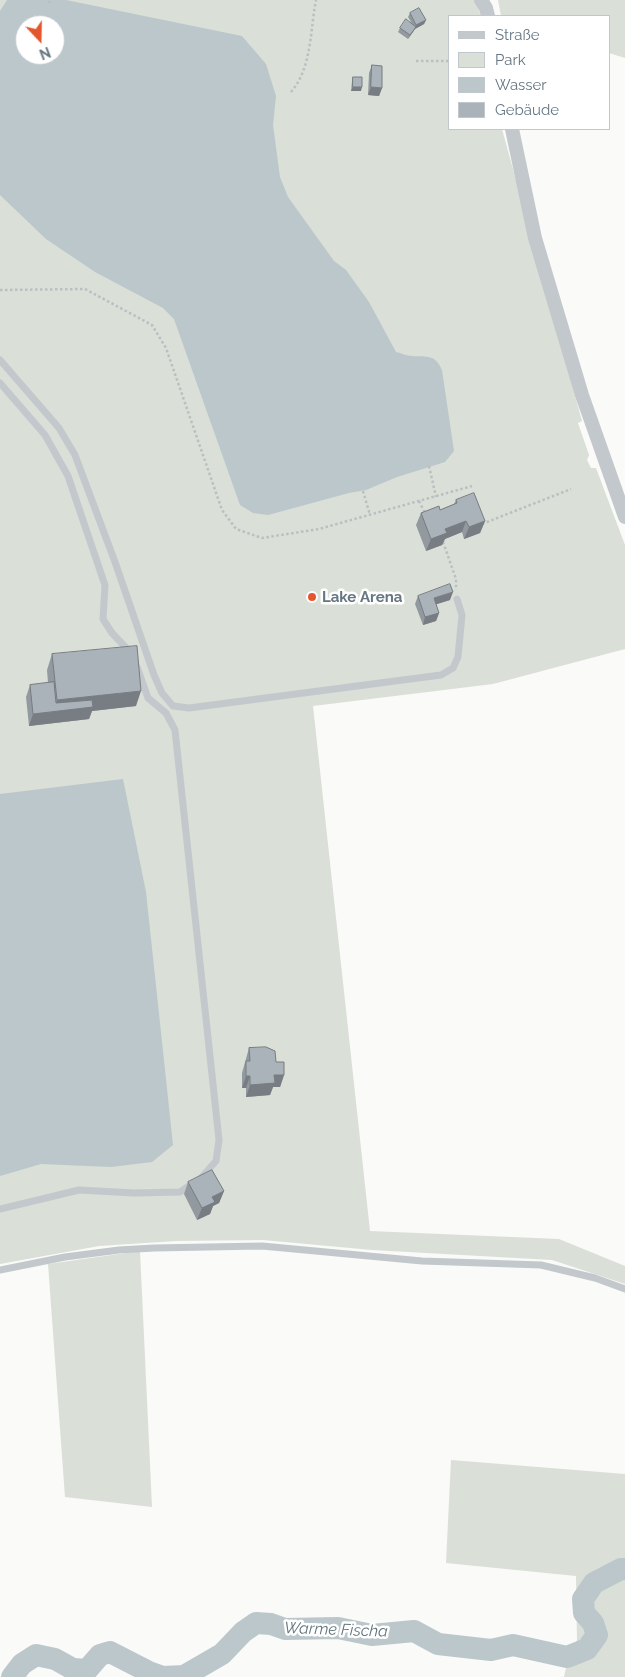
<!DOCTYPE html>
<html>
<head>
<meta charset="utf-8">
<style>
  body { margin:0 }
  #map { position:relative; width:625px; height:1677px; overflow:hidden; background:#fafaf8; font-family:Raleway,sans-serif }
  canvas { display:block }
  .legend { position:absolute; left:448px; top:15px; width:162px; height:115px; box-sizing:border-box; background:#fff; border:1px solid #c1c8cd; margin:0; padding:6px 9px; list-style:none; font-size:15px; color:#657683 }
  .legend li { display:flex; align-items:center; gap:10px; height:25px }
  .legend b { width:25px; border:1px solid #c1c8cd }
  .north { position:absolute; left:15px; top:15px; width:50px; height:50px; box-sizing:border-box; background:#fff; border:1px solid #c1c8cd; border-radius:50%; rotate:159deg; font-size:14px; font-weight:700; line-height:20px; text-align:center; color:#657683 }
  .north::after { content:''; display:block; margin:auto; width:18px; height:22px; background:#e4572e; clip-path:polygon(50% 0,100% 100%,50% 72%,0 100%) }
</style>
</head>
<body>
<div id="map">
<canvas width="625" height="1677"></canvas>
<ul class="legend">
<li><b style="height:6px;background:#c3c8cc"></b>Straße</li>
<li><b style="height:14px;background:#dadfd7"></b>Park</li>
<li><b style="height:14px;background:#bbc7cb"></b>Wasser</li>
<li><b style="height:14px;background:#aab3b9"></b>Gebäude</li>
</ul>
<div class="north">N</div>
</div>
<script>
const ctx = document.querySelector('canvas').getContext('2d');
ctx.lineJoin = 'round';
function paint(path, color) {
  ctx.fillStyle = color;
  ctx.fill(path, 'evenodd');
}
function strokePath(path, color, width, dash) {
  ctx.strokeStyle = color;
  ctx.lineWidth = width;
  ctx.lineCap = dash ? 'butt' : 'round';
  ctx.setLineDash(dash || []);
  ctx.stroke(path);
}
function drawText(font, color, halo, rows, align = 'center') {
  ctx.font = font + ' Raleway,sans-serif';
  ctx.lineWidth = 5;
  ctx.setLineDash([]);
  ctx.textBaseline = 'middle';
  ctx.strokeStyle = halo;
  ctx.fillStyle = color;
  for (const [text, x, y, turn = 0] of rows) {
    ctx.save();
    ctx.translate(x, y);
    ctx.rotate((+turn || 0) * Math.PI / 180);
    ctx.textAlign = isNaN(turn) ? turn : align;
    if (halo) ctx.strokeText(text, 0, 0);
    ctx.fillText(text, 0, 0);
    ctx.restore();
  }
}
paint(new Path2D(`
  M0 0H475L481 16H449V129H502L582 421 578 423 589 455 587 460 591 468H596L625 545V649L493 684 313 706 370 1231 559 1239 625 1266V1284L552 1260 372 1250 263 1240 176 1241 99 1246 0 1264ZM25 25H55V55H25Z
  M498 0H625V58L609 53V16H501Z
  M140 1251 152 1507 65 1497 48 1264Z
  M451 1460 625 1474V1677H564L566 1668 577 1640 576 1576 446 1563Z`), '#dadfd7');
paint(new Path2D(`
  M7 0H66L242 36 266 64 276 96 273 125 280 177 288 197 334 261 346 270 369 302 396 352C401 353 407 356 412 356 427 357 435 354 442 370L454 451 445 462 397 477 366 490 349 493 268 515 253 513 240 505 174 319 163 308 95 272 46 239 0 195V11ZM25 25H55V55H25Z
  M123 779 146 892 173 1145 152 1162 111 1167 41 1164 0 1176V794Z`), '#bbc7cb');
strokePath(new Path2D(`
  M12 1677 22 1664 36 1655 55 1659 73 1669 87 1670 100 1655 110 1652 149 1672 163 1677 184 1676 222 1654 243 1632 256 1623 271 1624 285 1629 338 1628 372 1635 414 1631 438 1644 491 1650 513 1645 567 1657 587 1649 597 1635 593 1623 584 1613 583 1599 594 1583 621 1569H625`), '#bbc7cb', 22);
strokePath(new Path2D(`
  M49 3 50 0
  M416 61H449
  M291 92C312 68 310 30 316 0
  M0 290 85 289 152 325 166 348 222 510 236 529 262 538 319 529 472 486
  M429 466 436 497
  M363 491 370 515
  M419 501 425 513
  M482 524 571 489
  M443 542 456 579V590`), '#bbbfc2', 2.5, [2.5, 2.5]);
strokePath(new Path2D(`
  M0 360 59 428 75 455 115 562 154 675 162 693 173 706 189 708 441 675 453 668 458 657 462 615 457 599
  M0 383 45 435 68 476 105 585 103 619 112 633 131 653
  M137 667 148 698 166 713 175 730 219 1140 216 1161 201 1178
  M0 1209 79 1190 134 1193 180 1192 192 1184
  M0 1270 65 1257 119 1250 154 1248 262 1246 422 1261 541 1265 595 1278 625 1289`), '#c3c8cc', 7);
strokePath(new Path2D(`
  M481 0 486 8 488 16
  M512 129 535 238 582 395 625 517`), '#c3c8cc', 14);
paint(new Path2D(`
  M410 13 426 20 424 24 415 29 408 39 398 32 400 28 412 24 408 17Z
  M372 65 382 88 379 96 368 95 369 73Z
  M353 77 361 91H351L352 81Z
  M456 500 485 521 480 533 464 539 462 532 445 539 442 545 426 551 416 525 421 513 440 510 454 504Z
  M418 596 450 600 436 604 439 613 436 621 423 625 415 604Z
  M52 654 136 706 92 711 89 719 29 726 26 697 30 685 48 683 47 670Z
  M249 1048 276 1062 284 1075 280 1087H273L270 1095 246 1097V1088H242V1073Z
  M188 1182 224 1191 219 1203 213 1206 210 1214 197 1220 184 1194Z`), '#929a9f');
paint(new Path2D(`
  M426 20 424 24 415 29 408 39 410 35 415 28 416 25Z
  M353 87H362L361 91H351Z
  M371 87 382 88 379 96 368 95Z
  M466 521 462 532 445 539 442 545 426 551 431 539 445 529Z
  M485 521 480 533 464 539 469 527Z
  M453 592 450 600 431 606 434 598Z
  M439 613 436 621 423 625 425 617Z
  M141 691 136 706 92 711 89 719 29 726 33 714 53 712 57 700Z
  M274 1075H284L280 1087H273L270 1095 246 1097 250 1085Z
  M246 1076H250L246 1088H242Z
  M224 1191 219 1203 213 1206 210 1214 197 1220 202 1208 212 1197Z`), '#777d82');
const building = new Path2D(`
  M419 8 426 20 416 25 410 13Z
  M406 19 416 27 410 35 400 28Z
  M372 65 382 66V88L371 87Z
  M353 77H362V87H353Z
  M474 493 485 521 469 527 466 521 445 529 447 533 431 539 421 513 439 506 440 510 457 503 456 500Z
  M450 584 453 592 434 598 439 613 425 617 418 596Z
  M137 646 141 691 57 700 52 654Z
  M54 682 56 703 92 700 93 707 33 714 30 685Z
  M266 1047 275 1051 276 1062H284V1075H274L275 1083 250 1085V1076H246V1061H250L249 1048Z
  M212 1170 224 1191 212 1197 215 1202 202 1208 188 1182Z`);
paint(building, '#aab3b9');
strokePath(building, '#777d82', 1);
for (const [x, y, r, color] of [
  [312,597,5,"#e4572e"]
]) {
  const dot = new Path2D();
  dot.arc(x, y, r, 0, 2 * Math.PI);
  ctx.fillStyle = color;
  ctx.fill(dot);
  strokePath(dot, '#fff', 2);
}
drawText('bold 15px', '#657683', '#fff', [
  ["Lake Arena",322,597]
], 'left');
drawText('italic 16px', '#60757c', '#fff', [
  ["Warme Fischa",336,1630,2]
]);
</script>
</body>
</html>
